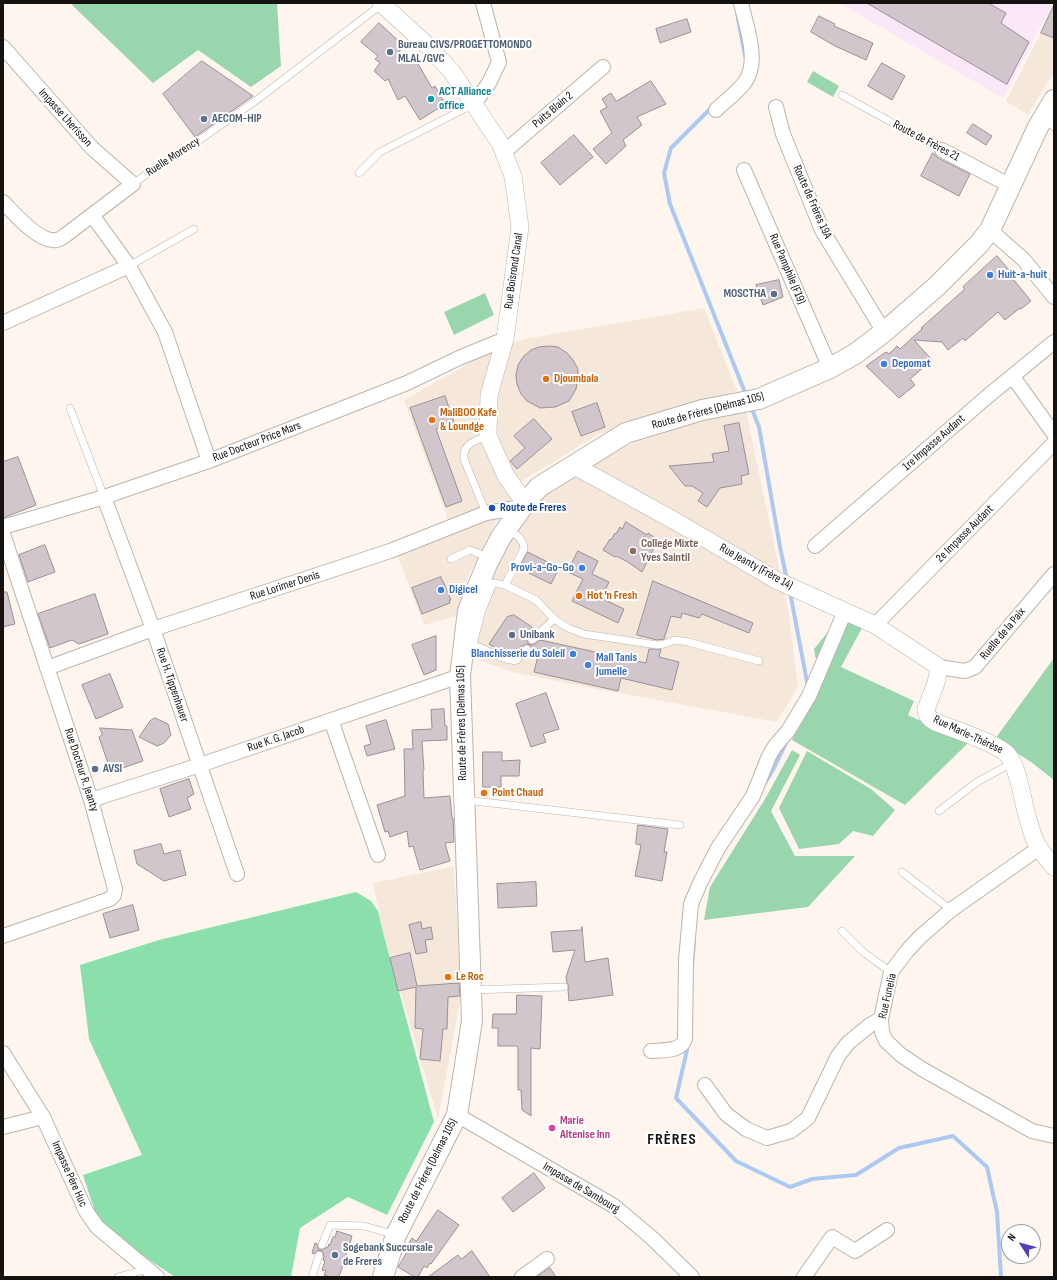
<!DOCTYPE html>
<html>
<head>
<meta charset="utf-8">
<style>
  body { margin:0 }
  #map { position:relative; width:1057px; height:1280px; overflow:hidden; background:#fef6ee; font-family:"Sofia Sans Condensed",sans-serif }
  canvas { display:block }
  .frame { position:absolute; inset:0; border:4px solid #151210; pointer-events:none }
  .north { position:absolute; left:1001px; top:1224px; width:40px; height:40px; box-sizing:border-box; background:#fff; border:1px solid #a1a09f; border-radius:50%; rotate:306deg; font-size:11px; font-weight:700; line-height:16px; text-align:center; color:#151210 }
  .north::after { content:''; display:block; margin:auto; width:14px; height:18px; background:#4f40b7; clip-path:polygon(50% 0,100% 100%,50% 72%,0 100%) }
</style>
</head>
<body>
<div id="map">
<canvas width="1057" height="1280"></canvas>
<div class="frame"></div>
<div class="north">N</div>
</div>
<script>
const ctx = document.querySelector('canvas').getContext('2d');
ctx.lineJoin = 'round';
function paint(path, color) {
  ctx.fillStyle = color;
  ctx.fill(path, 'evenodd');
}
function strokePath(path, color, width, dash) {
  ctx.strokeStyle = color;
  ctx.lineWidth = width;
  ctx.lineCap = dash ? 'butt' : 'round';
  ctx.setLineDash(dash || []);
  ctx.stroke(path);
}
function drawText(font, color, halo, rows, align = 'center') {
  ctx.font = font + ' "Sofia Sans Condensed",sans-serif';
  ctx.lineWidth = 4;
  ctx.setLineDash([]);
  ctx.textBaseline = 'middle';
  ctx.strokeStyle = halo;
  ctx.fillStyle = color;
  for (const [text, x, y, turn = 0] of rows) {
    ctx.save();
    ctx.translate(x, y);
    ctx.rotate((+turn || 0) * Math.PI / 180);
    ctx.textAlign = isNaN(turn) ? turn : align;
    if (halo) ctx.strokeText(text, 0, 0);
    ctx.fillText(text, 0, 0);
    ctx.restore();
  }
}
paint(new Path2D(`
  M1054 7V72L1028 115 1006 101Z
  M704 308 737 391 599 434 525 479 496 522 469 575 457 616 424 625 393 544 449 522 404 400 478 358 502 346 525 339Z
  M746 411 789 615 798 687 777 722 602 690 513 672 467 656 481 596 526 505 605 454 680 426Z
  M454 866 461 996 438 1119 384 936 373 883Z`), '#f5e8da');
paint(new Path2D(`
  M839 3H1053L1003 98Z`), '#fae7f7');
paint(new Path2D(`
  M70 3H277L281 66 251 87 198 50 153 83Z
  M813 71 839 86 833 97 807 82Z
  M485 293 494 315 454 335 444 312Z
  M842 615 863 626 841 667 914 701 908 715 968 743 905 805 792 740 812 700 818 671 814 649Z
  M1054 658V780L1031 762 995 739Z
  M792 750 800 755 771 811 795 856H855L808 907 704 920 710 887 765 799Z
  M807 751 871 789 895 810 873 836 853 831 839 844 799 849 779 808Z`), '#99d6ae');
paint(new Path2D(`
  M356 892 371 901 378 911 384 936 434 1122 387 1215 348 1197 300 1228 291 1277H175L139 1253 97 1218 83 1175 142 1155 89 1039 80 965 159 940Z`), '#8adfaa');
strokePath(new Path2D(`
  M737 13 745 56
  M712 107 671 148 664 173 670 204 746 395
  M751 407 759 427 780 547 787 580
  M790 592 807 682V686
  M765 783 774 768 786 743
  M692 965 694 942
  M687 1043V1050L676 1098 736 1161 790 1187 812 1179 856 1175 899 1148 953 1136 987 1167 997 1212 1001 1277`), '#acc9f3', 4);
const building = new Path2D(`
  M867 3H988L1006 13 1001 23 1029 42 1007 84Z
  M1054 5V38L1041 33Z
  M819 16 835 24 834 26 873 43 866 60 835 46 811 32Z
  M687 19 691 32 660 43 656 29Z
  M379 23 404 46 399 52 414 64 417 62 432 88 435 86 445 104 420 120 405 96 398 100 388 79 385 81 374 71 380 63 375 59 378 56 361 42Z
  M202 61 253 96 195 137 163 94Z
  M882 63 905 76 892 100 868 86Z
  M651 81 666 104 637 117 642 125 623 140 626 146 606 164 593 149 612 133 600 111 607 107 602 99 611 93 616 101Z
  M973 124 992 136 986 145 967 133Z
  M574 135 593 157 560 185 541 163Z
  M933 153 938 158 970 174 959 196 921 176Z
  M997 256 1015 277 1013 279 1031 301 1021 309 1020 308 1005 320 998 312 965 341 963 338 948 350 942 342 914 340 932 360 910 379 915 385 899 398 866 366 886 352 889 354 897 346 900 349 922 329 921 328 965 289 963 287Z
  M779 280 783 297 763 305 756 285Z
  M550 346 558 347 567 353 573 360 578 369V378L576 389 569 401 555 407 540 408 527 401 521 394 517 384 516 375 518 365 523 357 531 350 539 347Z
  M445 396 454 422 436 429 462 501 446 507 410 408Z
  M597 403 605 427 581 436 572 412Z
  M534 419 552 439 517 469 510 461 525 448 514 436Z
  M739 423 749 474 741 476 742 484 720 488 707 507 698 501 703 493 692 486H685L669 466 714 462 712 454 729 451 724 426Z
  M18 457 36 505 3 518V462Z
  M626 522 647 535 648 533 658 540 642 572 628 562 616 556 615 557 603 550 610 539 611 540 615 533 616 534 620 527 622 529Z
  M45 545 55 572 28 582 19 555Z
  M578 551 598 561 592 574 609 582 601 598 624 609 618 623 572 601 583 579 568 572Z
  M528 552 559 568 551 584 519 568Z
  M441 577 442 581H443L451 600H449L450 603 422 614 412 588Z
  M653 581 753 623 749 633 702 614 699 618 682 613 681 618 671 616 664 639 657 640 637 635Z
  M3 592H7L15 624 3 627Z
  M95 594 108 634 79 644 72 640 50 648 38 614Z
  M514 615 532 627 526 637H528L527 641 528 643 531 645 535 644 540 640 646 663 649 649H661L659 657 679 662 672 690 621 678 618 691 534 672 538 656 531 652 532 648 530 645 526 644 523 646H521L517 653 512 655 503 653 489 644 507 617Z
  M436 636V670L424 675 412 645Z
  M110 674 123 707 96 719 82 685Z
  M546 693 559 729 543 734 546 742 531 747 516 704Z
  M444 709 445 726H447V740L422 741 424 770 423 771 424 798 450 796 452 818H453L454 842 445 843 450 861 420 870 413 846 409 847 407 831 390 837 388 831 385 832 377 805 405 796 404 749H413L412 730 432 729 431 710Z
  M155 718 168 724 171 735 164 743 157 746 139 737 150 721Z
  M386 720 395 749 367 756 364 746 371 744 366 726Z
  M100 728 132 730 143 761 111 772 99 737 102 735Z
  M483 752H502V761L520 760 519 776H501V787H483Z
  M189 779 194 794 187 798 191 809 169 817 160 789Z
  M638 825 668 829 664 852H667L662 881 635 876 641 845 636 844Z
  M161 844 164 854 180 850 186 875 164 881 137 864 134 851Z
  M536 882 537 906 498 908 497 884Z
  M133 905 139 930 110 938 103 914Z
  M421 922 422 929 431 927 433 939 425 940 427 952 416 954 409 925Z
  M582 927 585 962 608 958 613 995 569 1001 568 990 569 986 567 983 566 977 575 950 553 952 551 932 581 930Z
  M410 953 417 986 459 983 460 996 448 997 447 1029H443L440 1061 420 1059 423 1029 415 1028 416 987 398 991 390 958Z
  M517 995 542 996 540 1049 531 1048V1116L522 1110 521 1090H518V1048L517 1046H498V1028H492L493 1014H516Z
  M534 1173 545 1188 513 1212 502 1198Z
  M438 1210 459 1225 431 1264 430 1263 427 1268 424 1266 418 1277H415L398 1267 407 1252 405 1250 412 1238 416 1241Z
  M337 1231 352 1236 339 1277H330L324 1275 326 1271 322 1270 325 1261 323 1260 324 1257 323 1252 318 1250 314 1254 312 1253 315 1243 317 1244 318 1248 321 1250 328 1247 329 1244 330 1245 333 1237H335Z
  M472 1251 490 1277H428L458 1255 461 1259Z
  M550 1268 556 1277H537Z`);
paint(building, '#d1c6cc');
strokePath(building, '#9a9095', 1);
const service = new Path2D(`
  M842 95 942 150
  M1045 119 1054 127
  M359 173 380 152 474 104
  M133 184 159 165 198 141 258 99 382 4
  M129 266 194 229
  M70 408 104 497
  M486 513 464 459C462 444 476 440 488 436
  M451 559 470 550 490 558
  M481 583H493L505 585 536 600 554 619 568 628 584 634 657 645 664 644 675 640 688 642 759 661
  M493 583 481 613 473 645C486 648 505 663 517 660L527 649
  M505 585 524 549C524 539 515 534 508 529
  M532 640 554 619
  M466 800 680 825
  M939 811 977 782 1012 763
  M902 872 951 910
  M842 931 863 952 891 972
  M472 990 564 987
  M322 1245 330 1225 364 1226 396 1235
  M118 1277 147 1269
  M312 1277 319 1255`);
const minor = new Path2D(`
  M3 47 92 148 133 184 67 234C64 236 60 240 56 240 39 243 14 213 3 202
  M474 104 489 83 499 62 483 3
  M776 107 783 134 822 230 884 332
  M716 110C725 101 738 92 745 82 760 61 746 26 741 3
  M942 150 1011 186
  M504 152 603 67
  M744 170 830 368
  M92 215 129 266 165 332 209 461
  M990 230 1024 260 1054 297
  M3 323 129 266
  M1013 377 1054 434
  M104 497 153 629 237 874
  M3 527 104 497 209 461 407 383 459 358 505 339
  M3 534 91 800 115 889 114 895 110 899 3 936
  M815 546 988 396 1054 342
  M875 625 1054 443
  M939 667 965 671 975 667 1054 574
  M47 668 153 629 390 551 486 513 522 507
  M331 720 378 855
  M91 800 200 765 460 676
  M1039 848 951 910 920 937 907 951 891 972 881 1019 882 1032 886 1041 901 1055 922 1069 1032 1131 1054 1136
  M651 1051C663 1050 681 1052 685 1039L686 960 691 904 700 883 718 848 753 796 769 756 775 746 788 731 809 696 845 611
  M3 1053 43 1117 86 1211 97 1227 157 1277
  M705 1085 726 1114 746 1129 767 1138 791 1131 808 1118 838 1056 848 1043 870 1025 881 1019
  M457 1115 614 1206 652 1238 692 1277
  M3 1127 43 1117
  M522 1277 547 1259
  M804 1277 832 1237 855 1251 887 1230`);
const tertiary = new Path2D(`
  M381 3 429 47 452 72 500 143 513 176 520 227 505 339 489 395 488 436 506 476 525 503
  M573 465 675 521 776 580 875 625 939 667 936 683 926 709C926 716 930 719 935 722 951 728 999 744 1008 755 1019 767 1023 806 1029 822 1031 830 1034 840 1039 848 1043 854 1049 861 1054 867`);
const secondary = new Path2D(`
  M383 1277 396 1235 457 1115 472 1021 460 676 468 611 487 564 501 537 525 503 539 487 626 433 702 410 759 399 830 368 855 354 884 332 937 286 979 244 990 230 1038 127 1054 100`);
strokePath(service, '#bcb4ad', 8);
strokePath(minor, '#bcb4ad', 16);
strokePath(tertiary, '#bcb4ad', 18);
strokePath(secondary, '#bcb4ad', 22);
strokePath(service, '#fff', 7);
strokePath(minor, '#fff', 14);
strokePath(tertiary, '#fff', 17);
strokePath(secondary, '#fff', 20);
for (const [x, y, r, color] of [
  [390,52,4,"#5c6f8a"],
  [431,99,4,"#0f9aa8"],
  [204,119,4,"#5c6f8a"],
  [990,275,4,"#3f7fe0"],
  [774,294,4,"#5c6f8a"],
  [884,364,4,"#3f7fe0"],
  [546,379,4,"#e8710a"],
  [432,420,4,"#e8710a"],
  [492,508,4,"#1a4fb4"],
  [633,551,4,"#8d6e63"],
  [582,568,4,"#3f7fe0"],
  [441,590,4,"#3f7fe0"],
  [579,596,4,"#e8710a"],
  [512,635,4,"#5c6f8a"],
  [573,654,4,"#3f7fe0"],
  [588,665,4,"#3f7fe0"],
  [95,769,4,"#5c6f8a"],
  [484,793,4,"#e8710a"],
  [448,977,4,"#e8710a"],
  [552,1128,4,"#d1479c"],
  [335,1255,4,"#5c6f8a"]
]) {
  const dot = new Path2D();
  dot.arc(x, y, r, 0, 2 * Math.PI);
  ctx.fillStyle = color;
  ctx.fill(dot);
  strokePath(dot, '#fff', 1.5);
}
drawText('bold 12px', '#4e5e75', '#fff', [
  ["Bureau CIVS/PROGETTOMONDO",398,45],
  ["MLAL /GVC",398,59],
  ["AECOM-HIP",212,119],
  ["MOSCTHA",766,294,"right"],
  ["Unibank",520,635],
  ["AVSI",103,769],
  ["Sogebank Succursale",343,1248],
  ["de Freres",343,1262]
], 'left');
drawText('bold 12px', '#0d838f', '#fff', [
  ["ACT Alliance",439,92],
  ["office",439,106]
], 'left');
drawText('12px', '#151210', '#fff', [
  ["Puits Blain 2",553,110,-40],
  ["Impasse Lherisson",65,118,48],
  ["Route de Frères 21",926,141,28],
  ["Ruelle Morency",173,157,-33],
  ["Route de Frères 19A",812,202,66],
  ["Rue Pamphile (F19)",787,269,67],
  ["Rue Boisrond Canal",514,271,-82],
  ["Route de Frères (Delmas 105)",708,411,-15],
  ["Rue Docteur Price Mars",257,442,-21],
  ["1re Impasse Audant",934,443,-41],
  ["2e Impasse Audant",965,534,-45],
  ["Rue Jeanty (Frère 14)",756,567,29],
  ["Rue Lorimer Denis",285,586,-18],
  ["Ruelle de la Paix",1003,634,-50],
  ["Rue H. Tippenhauer",172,685,71],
  ["Route de Frères (Delmas 105)",462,723,-91],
  ["Rue Marie-Thérèse",968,735,25],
  ["Rue K. G. Jacob",276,739,-19],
  ["Rue Docteur R. Jeanty",81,770,72],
  ["Rue Funelia",888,996,-77],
  ["Route de Frères (Delmas 105)",428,1171,-63],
  ["Impasse Pére Huc",69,1174,66],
  ["Impasse de Sambourg",581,1188,31]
]);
drawText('bold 12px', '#366cbe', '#fff', [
  ["Huit-a-huit",998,275],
  ["Depomat",892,364],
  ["Provi-a-Go-Go",574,568,"right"],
  ["Digicel",449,590],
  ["Blanchisserie du Soleil",565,654,"right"],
  ["Mall Tanis",596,658],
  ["Jumelle",596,672]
], 'left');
drawText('bold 12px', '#c56008', '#fff', [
  ["Djoumbala",554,379],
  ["MaliBOO Kafe",440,413],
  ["& Loundge",440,427],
  ["Hot 'n Fresh",587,596],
  ["Point Chaud",492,793],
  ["Le Roc",456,977]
], 'left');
drawText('bold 12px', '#164399', '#fff', [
  ["Route de Freres",500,508]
], 'left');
drawText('bold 12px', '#785e54', '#fff', [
  ["College Mixte",641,544],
  ["Yves Saintil",641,558]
], 'left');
drawText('bold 12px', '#b23c85', '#fff', [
  ["Marie",560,1121],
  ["Altenise Inn",560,1135]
], 'left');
ctx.letterSpacing = '1px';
drawText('bold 16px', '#151210', '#fff', [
  ["FRÈRES",672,1140]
]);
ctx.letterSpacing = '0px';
</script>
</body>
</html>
